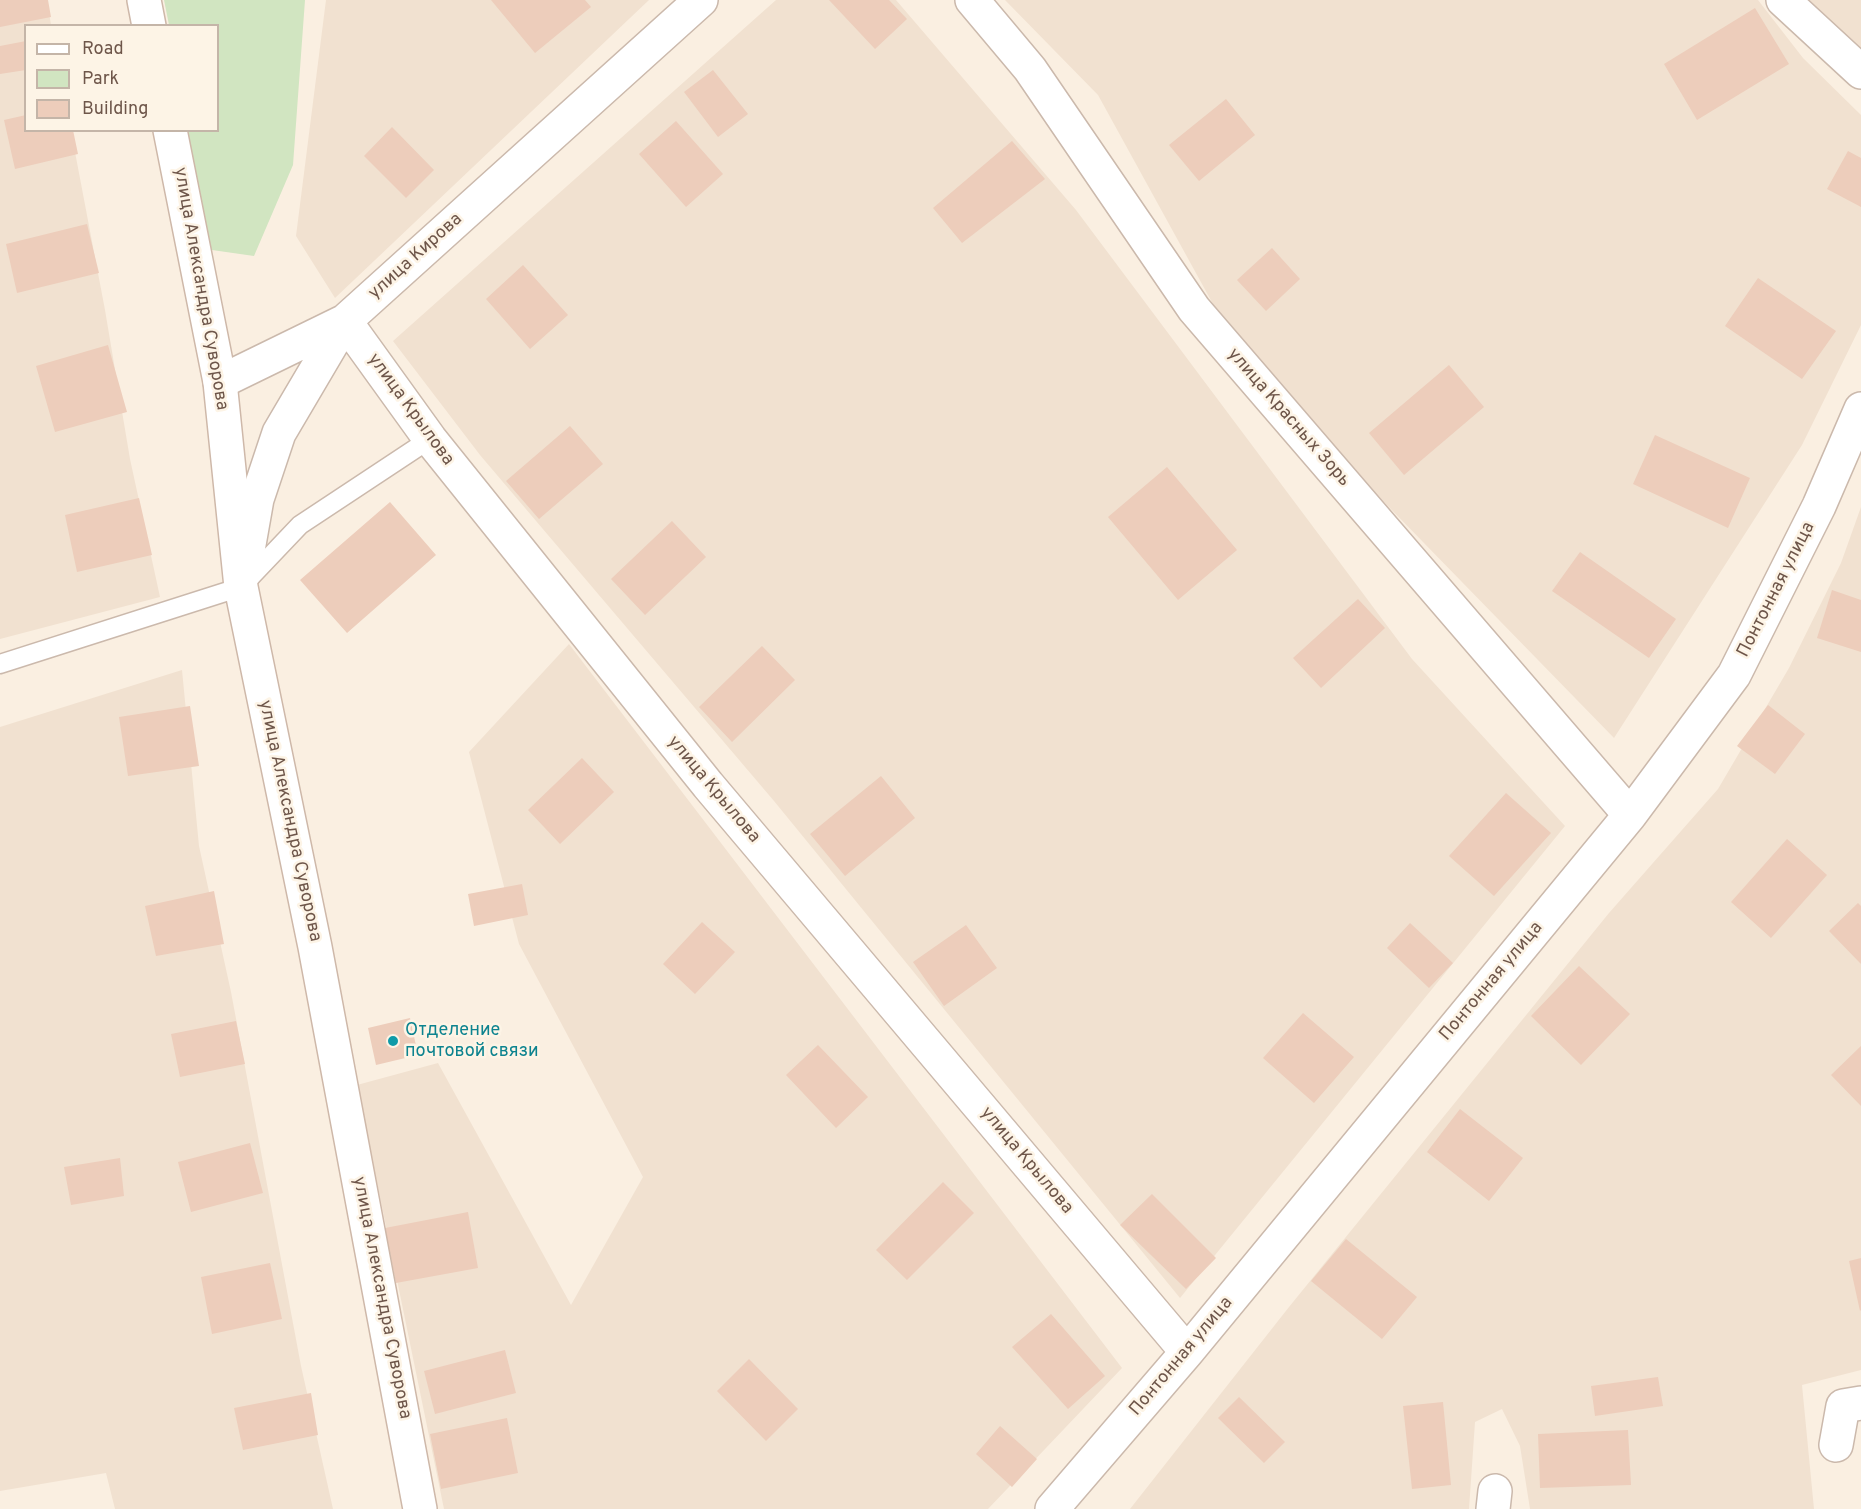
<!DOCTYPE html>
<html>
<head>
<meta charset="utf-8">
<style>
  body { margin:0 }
  #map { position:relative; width:1861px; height:1509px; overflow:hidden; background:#faefe1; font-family:Overpass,sans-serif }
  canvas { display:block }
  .legend { position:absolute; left:24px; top:24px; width:195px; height:108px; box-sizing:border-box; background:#fdf4e6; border:2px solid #c4b5a8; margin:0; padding:8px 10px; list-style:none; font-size:18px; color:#6e564a }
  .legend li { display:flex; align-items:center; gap:12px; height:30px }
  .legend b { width:30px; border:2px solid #c4b5a8 }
</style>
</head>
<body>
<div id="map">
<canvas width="1861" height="1509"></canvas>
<ul class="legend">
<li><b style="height:8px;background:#fff"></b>Road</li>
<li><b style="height:16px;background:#d1e5c1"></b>Park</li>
<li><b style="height:16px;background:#edcdbb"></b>Building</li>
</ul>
</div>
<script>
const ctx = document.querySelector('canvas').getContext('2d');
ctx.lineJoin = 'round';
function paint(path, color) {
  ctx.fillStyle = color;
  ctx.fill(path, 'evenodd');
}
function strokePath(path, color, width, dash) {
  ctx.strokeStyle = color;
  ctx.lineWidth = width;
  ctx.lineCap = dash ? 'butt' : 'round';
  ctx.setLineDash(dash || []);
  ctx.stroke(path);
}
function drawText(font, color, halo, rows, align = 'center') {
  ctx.font = font + ' Overpass,sans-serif';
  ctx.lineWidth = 5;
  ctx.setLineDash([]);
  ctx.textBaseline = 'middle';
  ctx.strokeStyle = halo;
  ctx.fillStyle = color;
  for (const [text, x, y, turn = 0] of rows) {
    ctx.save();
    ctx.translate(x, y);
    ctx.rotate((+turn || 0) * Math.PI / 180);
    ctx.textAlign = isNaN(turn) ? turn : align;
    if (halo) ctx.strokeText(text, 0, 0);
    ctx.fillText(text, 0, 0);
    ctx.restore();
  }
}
paint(new Path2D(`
  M0 0H47L51 25 26 26V130L71 131 105 310 130 459 160 597 0 639Z
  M326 0H649L335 298 296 236Z
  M776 0H896L1076 210 1412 659 1565 826 1180 1298 774 801 480 455 393 341Z
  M1005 0H1758L1803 58 1861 115V325L1802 445 1614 738 1385 503 1224 324 1098 95Z
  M1807 0H1861V52Z
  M1861 507V1370L1802 1385 1814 1509H1530L1520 1446 1502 1409 1475 1422 1469 1509H1130L1289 1307 1609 913 1718 789 1789 668 1841 563Z
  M569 644 1122 1368 988 1509H444L357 1085 438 1063 571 1305 643 1177 519 944 469 752Z
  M182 670 199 846 231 992 301 1366 333 1509H115L106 1473 0 1491V727Z`), '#f1e1d0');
paint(new Path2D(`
  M164 0H305L293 165 254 256 205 249 200 200 188 131 218 130V26L169 25Z`), '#d1e5c1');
paint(new Path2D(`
  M0 0H48L51 17 0 27Z
  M491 0H585L591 7 535 53Z
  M829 0H889L907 19 875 49Z
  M1755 8 1789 64 1697 120 1664 64Z
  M26 41V70L0 74V46Z
  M713 70 748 114 718 137 684 92Z
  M1226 99 1255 135 1199 181 1169 145Z
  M26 115V130H73L78 154 15 169 4 120Z
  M676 121 723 174 686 207 639 154Z
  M392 127 434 170 406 198 364 156Z
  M1012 141 1045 179 962 243 933 208Z
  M1848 151 1861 158V207L1827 189Z
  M87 224 99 273 17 293 6 244Z
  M1272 248 1300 279 1266 311 1237 280Z
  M523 265 568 315 530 349 486 299Z
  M1758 278 1836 331 1802 379 1725 326Z
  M108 345 127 412 55 432 36 366Z
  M1449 365 1484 407 1404 475 1369 433Z
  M570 426 603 464 539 519 506 481Z
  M1655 435 1750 478 1728 528 1633 484Z
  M1167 467 1237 550 1178 600 1108 517Z
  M139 498 152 555 77 572 65 515Z
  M390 502 436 555 347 633 300 580Z
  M672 521 706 557 645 615 611 579Z
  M1580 552 1676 619 1649 658 1552 591Z
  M1832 590 1861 600V652L1817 638Z
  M1358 599 1385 628 1321 688 1293 658Z
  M762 646 795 680 732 742 699 707Z
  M1768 705 1805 734 1775 774 1737 746Z
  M190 706 199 766 128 776 119 717Z
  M582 758 614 792 560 844 528 810Z
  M881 776 915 818 845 876 810 834Z
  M1506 793 1551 833 1494 896 1449 856Z
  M1787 839 1827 875 1771 938 1731 902Z
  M522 884 528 915 474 926 468 894Z
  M214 891 224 944 156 956 145 906Z
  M1858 903 1861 906V964L1829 931Z
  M702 922 735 952 695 994 663 964Z
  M1410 923 1453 963 1429 988 1387 948Z
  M966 925 997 968 944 1006 913 962Z
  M1579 966 1630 1014 1581 1065 1531 1016Z
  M1303 1013 1354 1057 1314 1103 1263 1058Z
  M410 1018 418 1055 376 1065 368 1028Z
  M236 1021 245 1064 180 1077 171 1034Z
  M818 1045 868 1097 836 1128 786 1075Z
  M1861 1046V1106L1831 1075Z
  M1460 1109 1523 1158 1489 1201 1427 1152Z
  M250 1143 263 1193 191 1212 178 1162Z
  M120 1158 124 1196 71 1205 64 1167Z
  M943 1182 974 1213 907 1280 876 1250Z
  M1152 1194 1216 1258 1186 1289 1120 1225Z
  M468 1212 478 1268 396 1283 385 1228Z
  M1346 1239 1417 1297 1382 1339 1311 1281Z
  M1861 1258V1310L1860 1311 1849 1261Z
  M270 1263 282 1319 212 1334 201 1277Z
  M1051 1314 1105 1376 1068 1409 1012 1347Z
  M505 1350 516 1393 435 1414 424 1371Z
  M749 1359 798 1409 766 1441 717 1391Z
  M1658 1377 1663 1406 1595 1416 1591 1386Z
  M311 1393 318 1435 243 1450 234 1408Z
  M1239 1397 1285 1442 1264 1463 1218 1418Z
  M1443 1402 1451 1485 1412 1489 1403 1406Z
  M507 1418 518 1473 441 1489 430 1434Z
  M1000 1426 1037 1459 1012 1487 976 1454Z
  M1628 1430 1631 1485 1540 1488 1538 1434Z`), '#edcdbb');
const lane = new Path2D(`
  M0 664 241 587 300 525 430 439`);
const street = new Path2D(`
  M972 0 1030 69 1194 309 1630 815
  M1783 0 1861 72
  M220 382 345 321 430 439 708 785 1187 1352
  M244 573 257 499 279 433 345 321 701 0
  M1836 1445 1843 1406 1861 1403
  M1052 1509 1187 1352 1630 815 1734 675 1819 506 1861 409
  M1493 1509 1495 1491`);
const secondary = new Path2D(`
  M144 0 149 26
  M170 130 220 382 241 587 315 947 420 1509`);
strokePath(lane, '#cbb9ac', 21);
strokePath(street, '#cbb9ac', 36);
strokePath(secondary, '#ceb8a9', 36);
strokePath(lane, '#fff', 18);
strokePath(street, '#fff', 33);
strokePath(secondary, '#fff', 33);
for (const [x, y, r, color] of [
  [393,1041,6,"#0f9aa8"]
]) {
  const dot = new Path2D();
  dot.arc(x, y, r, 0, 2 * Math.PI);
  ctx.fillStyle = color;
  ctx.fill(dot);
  strokePath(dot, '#fdf4e6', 2);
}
drawText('18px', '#6e564a', '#fdf4e6', [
  ["улица Кирова",416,257,-42],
  ["улица Александра Суворова",200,289,80],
  ["улица Крылова",410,410,54],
  ["улица Красных Зорь",1288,418,49],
  ["Понтонная улица",1777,590,-63],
  ["улица Крылова",713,790,50],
  ["улица Александра Суворова",289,821,78],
  ["Понтонная улица",1492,982,-50],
  ["улица Крылова",1026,1161,50],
  ["улица Александра Суворова",381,1298,79],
  ["Понтонная улица",1182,1357,-50]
]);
drawText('18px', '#0d838f', '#fdf4e6', [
  ["Отделение",405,1031],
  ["почтовой связи",405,1052]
], 'left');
</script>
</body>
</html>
